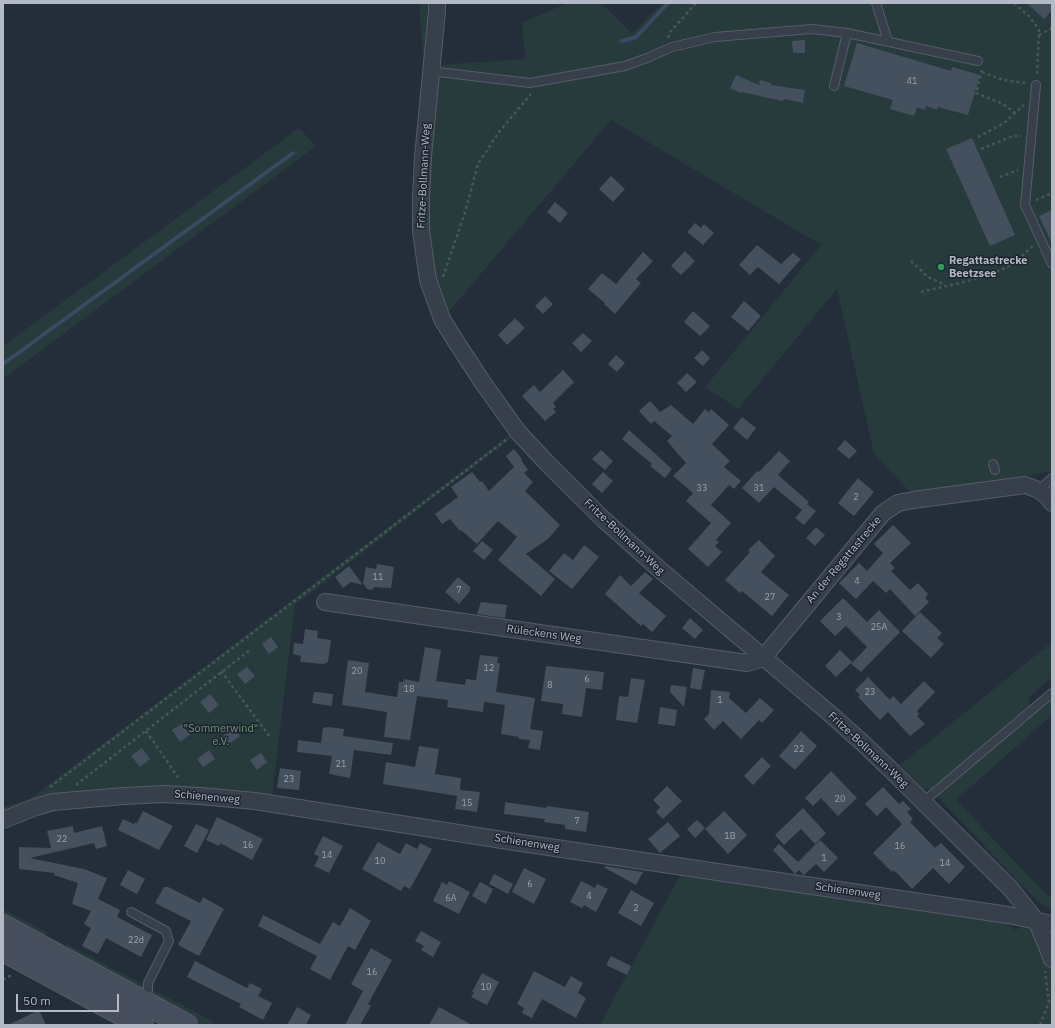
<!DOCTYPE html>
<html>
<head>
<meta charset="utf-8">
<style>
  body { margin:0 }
  #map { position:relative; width:1055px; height:1028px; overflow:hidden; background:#242d3a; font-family:"IBM Plex Sans",sans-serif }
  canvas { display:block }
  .frame { position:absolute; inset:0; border:4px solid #b3bac6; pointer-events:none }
  .scale { position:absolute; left:16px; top:994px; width:103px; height:18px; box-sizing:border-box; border:2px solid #b3bac6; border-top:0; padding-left:5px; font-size:12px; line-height:14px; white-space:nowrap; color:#b3bac6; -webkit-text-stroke:3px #1d242f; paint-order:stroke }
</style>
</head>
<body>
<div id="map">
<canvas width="1055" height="1028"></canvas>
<div class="frame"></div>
<div class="scale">50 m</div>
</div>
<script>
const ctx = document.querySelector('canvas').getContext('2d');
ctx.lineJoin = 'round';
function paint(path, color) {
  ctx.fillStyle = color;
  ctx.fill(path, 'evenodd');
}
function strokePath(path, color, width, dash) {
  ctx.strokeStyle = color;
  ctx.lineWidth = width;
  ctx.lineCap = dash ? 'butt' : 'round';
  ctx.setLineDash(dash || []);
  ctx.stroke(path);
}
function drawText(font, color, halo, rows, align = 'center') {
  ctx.font = font + ' "IBM Plex Sans",sans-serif';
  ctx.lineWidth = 3;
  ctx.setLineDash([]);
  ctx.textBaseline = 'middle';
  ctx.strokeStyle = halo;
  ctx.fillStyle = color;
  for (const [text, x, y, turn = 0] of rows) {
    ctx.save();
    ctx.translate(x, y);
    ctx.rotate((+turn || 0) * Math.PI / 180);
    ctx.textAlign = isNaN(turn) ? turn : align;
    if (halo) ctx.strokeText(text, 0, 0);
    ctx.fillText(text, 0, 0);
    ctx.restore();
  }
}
paint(new Path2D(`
  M419 3H430L424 77Z
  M567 3H601L632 34 662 3H1052V471L928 494 908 490 874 454 837 289 738 409 705 387 821 245 611 120 446 315 432 278 426 230 437 65 525 59 522 23Z
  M299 128 316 146 3 379V346Z
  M512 433 514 436 295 605 272 796 76 797 3 824V807L31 798Z
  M1052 642V677L1028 698 1030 705 1036 712 1052 699V715L956 800 1046 894 1052 896V911L1036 900 929 788 924 789 900 765Z
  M680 875 1002 918 1015 930 1033 922 1052 973V1025H600Z
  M3 909 48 933 45 938 3 916Z
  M67 944 214 1022 210 1025H202L65 949Z`), '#273a3c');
strokePath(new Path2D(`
  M622 41 636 37 668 3
  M3 364 293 153`), '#3a4a62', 4);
paint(new Path2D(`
  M1027 3H1052V10L1044 19Z
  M805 40V53H793L792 41Z
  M857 43 951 71 952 67 980 75 968 115 938 107 937 110 926 106 925 110 917 107 914 116 890 109 893 100 844 86Z
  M736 75 759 85 760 80 771 83V85L805 90 803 103 785 99 782 101 742 92 741 93 730 88Z
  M972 138 1015 235 990 246 946 149Z
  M611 176 625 189 613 202 599 189Z
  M555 202 568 213 560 223 547 212Z
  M1052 210V244L1039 216Z
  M695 223 701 228 704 224 714 233 703 245 687 232Z
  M757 245 781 264 793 253 801 259 779 284 758 267 750 275 739 265Z
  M685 251 695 261 681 275 671 266Z
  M643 252 653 261 636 279 641 283 615 314 604 304 605 303 588 289 602 273 616 284Z
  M545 296 553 304 543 314 535 306Z
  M744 301 761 316 748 331 731 317Z
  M693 311 710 326 700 336 684 322Z
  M515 318 525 328 507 345 498 335Z
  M583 333 592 341 581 352 572 343Z
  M702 350 710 358 703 366 694 358Z
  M616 355 625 363 617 372 608 364Z
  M563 370 574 382 553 403 556 407 553 409 556 412 545 421 522 396 534 385 540 392Z
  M687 373 697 382 686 392 677 383Z
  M650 401 660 412 671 405 693 424 705 409 709 412 711 409 729 425 712 444 730 461 724 467 741 481 734 489 729 485 711 505 731 523 716 540 719 542 715 546 722 552 708 567 688 549 711 523 686 501 693 493 673 476 686 463 667 441 672 436 654 421 651 424 639 411Z
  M742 417 756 428 747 440 733 428Z
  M629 430 672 469 665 478 650 466 652 464 622 439Z
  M845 440 857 451 849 459 837 449Z
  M514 449 522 459 518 463 521 460 528 470 524 473 533 482 525 491 560 525 548 539 526 554 555 579 541 596 498 560 517 537 498 521 477 544 461 530 460 531 450 519 442 524 435 514 458 497 451 487 472 472 480 482 482 481 489 491 514 467 506 456Z
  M601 450 613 461 605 470 592 459Z
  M779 451 790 461 778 475 809 502 802 510 774 487 759 503 742 488 757 471 759 472Z
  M603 472 613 481 602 493 592 484Z
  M858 478 874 492 854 516 838 503Z
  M807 504 816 511 804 525 795 518Z
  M893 525 911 543 890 563 895 568 891 571 910 590 918 583 928 594 925 598 929 602 915 616 890 589 886 593 873 581 856 599 839 583 859 563 867 571 883 553 874 544Z
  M816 527 825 535 815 546 806 538Z
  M759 540 775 556 761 572 789 595 772 616 742 591 740 593 725 580 750 552 748 550Z
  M482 541 493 550 484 560 473 551Z
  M584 545 599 557 572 589 549 571 564 553 573 560Z
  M377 564 394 567 391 588 375 587 372 590 367 589 363 583 366 567 376 569Z
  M349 566 363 585 351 582 343 588 335 577Z
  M645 572 653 579 639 593 666 616 652 632 643 624 641 626 605 594 620 575 631 586Z
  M458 577 470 587V591L459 604 445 592Z
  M843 598 867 622 879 610 900 632 861 672 851 664 867 647 846 626 835 636 820 621Z
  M481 602 507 605 505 618 477 614Z
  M920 612 942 633 937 638 944 644 931 658 902 631Z
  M690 618 703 630 695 639 682 628Z
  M305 629 318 631 317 638 331 640 328 662 324 664 300 662 301 656 293 654 294 643 303 644Z
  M271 637 278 647 269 654 262 644Z
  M425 647 441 650 436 681 465 685 466 679 476 680 480 655 498 657 497 663H500L496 692 535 698 530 729 543 731 540 750 528 748 530 740 519 739V737L501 734 505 705 484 702 483 712 447 707 448 700 417 696 410 740 384 737 387 712 342 705 348 660 369 663 365 692 397 697 399 682H403L404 679 419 682Z
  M840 650 852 662 836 677 825 666Z
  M546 666 604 672 602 690 586 688 582 717 562 714 563 704 541 701Z
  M247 667 255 676 245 684 237 674Z
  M693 668 705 670 701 690 690 688Z
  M868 677 890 700 893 696 901 704 924 681 935 692 917 711 919 714 917 716 925 724 910 736 888 712 880 720 858 697 860 695 855 690Z
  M631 678 645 680 637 723 616 720 619 696 628 697Z
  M671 685 687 687 684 707 670 692Z
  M711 690 730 692 729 698 746 713 760 698 774 710 762 723 759 720 741 739 723 721 714 730 704 719 709 714Z
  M314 692 333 694 332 706 312 703Z
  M210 694 219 705 209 713 200 702Z
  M660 707 677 710 675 726 658 724Z
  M182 724 190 735 180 742 172 730Z
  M328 727 344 729 343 736 393 743 391 755 354 750 350 778 329 774 332 756 297 752 298 740 321 743 323 728Z
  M234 728 240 736 229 744 223 736Z
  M801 731 817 746 795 770 779 756Z
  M419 746 439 749 435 774 461 778 460 790 480 792 477 812 455 809 457 796 383 784 386 762 415 767Z
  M142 748 150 759 140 767 131 756Z
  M209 750 215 759 203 767 197 759Z
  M261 753 267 762 257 770 250 760Z
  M762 757 771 766 753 785 744 776Z
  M280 768 301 771 299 790 277 788Z
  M831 771 857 798 838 816 821 798 813 806 805 798Z
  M667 786 682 801 663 819 656 812 660 807 653 800Z
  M883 787 899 804 903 801 911 809 907 812 913 819 910 822 935 848 941 843 965 867 949 884 933 868 912 889 899 875 893 870 892 872 873 853 902 824 886 807 877 816 865 804Z
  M505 802 546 808 547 806 589 812 586 832 565 829V825L544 822 545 819 504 814Z
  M803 808 826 833 815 844 801 829 784 845 775 835Z
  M143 811 173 826 159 850 118 830 123 819 134 824 135 822 137 823Z
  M724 811 747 835 728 854 705 829Z
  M217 817 263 839 252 860 220 843 219 846 206 840Z
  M697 820 705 828 695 838 687 829Z
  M668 822 680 836 660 853 648 839Z
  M196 824 209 830 197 853 184 846Z
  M73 826 74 833 102 826 107 846 96 849 94 843 30 858 84 869 107 878 98 899 120 910 117 917 152 935 141 957 106 938 98 954 82 946 91 928 84 924 91 911 72 904 78 883 54 875 55 873 19 869V847L51 848 47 831Z
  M323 836 343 846 329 873 314 866 319 857 314 854Z
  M820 840 838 858 824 872 816 864 804 875 799 870 795 874 773 850 779 844 798 862Z
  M378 842 400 854 406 843 417 849 420 843 432 849 410 889 404 886 401 891 362 869Z
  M605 866 631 870 643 872 636 885 605 868Z
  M524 868 546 879 534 904 512 892Z
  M128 870 145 879 137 894 120 885Z
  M494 874 513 884 508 894 489 884Z
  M449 881 470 892 459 914 433 901 442 882 447 885Z
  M581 881 595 888 597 884 608 889 596 912 584 905 582 908 570 902Z
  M480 882 493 889 486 904 472 896Z
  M164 887H168L200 903 203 897 224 909 199 956 178 945 191 921 155 903Z
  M631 890 654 903 641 926 618 913Z
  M350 908 371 921 355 950 348 946 330 980 310 969 317 956 258 926 263 915 320 944 333 922 340 926Z
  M421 931 441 942 433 957 421 950 424 946 415 941Z
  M371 948 392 960 368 1004 371 1006 360 1025H345L363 991 351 984Z
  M611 956 631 966 627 975 606 965Z
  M195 961 247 988 250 983 262 989 258 996 272 1003 263 1020 239 1007 241 1004 187 977Z
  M534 971 565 987 571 976 583 983 578 993 586 998 576 1018 542 999 532 1018 522 1013 524 1008 517 1004Z
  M482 973 499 982 487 1005 471 997 474 993 472 992Z
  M297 1007 311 1015 306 1025H287Z
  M439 1007 472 1025H429Z
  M39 1010 46 1025H8Z`), '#45505e');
const lane = new Path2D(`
  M876 3 888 41
  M847 33 978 61
  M430 71 530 83 625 66 647 58 672 47 715 37 812 29 847 33 834 86
  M1036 85 1025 205 1052 264
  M993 464 995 470
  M1039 490 1052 478
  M923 802 1052 693
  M131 912 166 931 169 941 148 983V990L143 1000`);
const street = new Path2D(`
  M437 3V11L423 157 421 196V231L428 280 442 319 455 340 481 380 518 432 547 463 603 519 658 568 828 712 865 745 892 771 1011 889 1037 922 1052 959
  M325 602 747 663 763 658
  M763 658 883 513 898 503 913 500 1025 485C1037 489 1045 492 1052 503
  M3 820 36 807 53 802 124 796 163 794 200 796 255 801 515 842 1008 915 1052 924`);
const secondary = new Path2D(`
  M3 926 186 1025
  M3 950 142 1025`);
strokePath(lane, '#565d68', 10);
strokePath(street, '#565d68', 18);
strokePath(secondary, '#565d68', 24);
strokePath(new Path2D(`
  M1014 3 1030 17 1039 30 1037 77
  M1039 35 1052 28
  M668 38 670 32 696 3
  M981 70 982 72 976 93 1003 104 1015 113 1024 105
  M982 72 1003 80 1026 83
  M978 137 1004 123 1015 113
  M981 149 1013 136H1021
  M1000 177 1018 170
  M1036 200 1052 193
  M911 261 928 277 945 285
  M443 277 465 212 478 164 499 132 531 94
  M921 292C948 285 988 279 1012 264 1019 259 1026 252 1033 246
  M221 671 270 737
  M146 731 180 780
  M76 785 250 650
  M50 787 506 440
  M3 980 13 974
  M1040 1025 1049 1002 1045 971`), '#46575a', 2.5, [3, 3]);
strokePath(lane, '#373f4b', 8);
strokePath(street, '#373f4b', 16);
strokePath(secondary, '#464e5d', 22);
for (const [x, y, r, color] of [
  [941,267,4,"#2e9e5b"]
]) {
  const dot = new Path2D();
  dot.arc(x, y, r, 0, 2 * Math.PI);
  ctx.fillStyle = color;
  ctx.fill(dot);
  strokePath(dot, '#1d242f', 1.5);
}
drawText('9px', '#98a0ac', null, [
  ["41",912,81],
  ["33",702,488],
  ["31",759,488],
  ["2",856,497],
  ["11",378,577],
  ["4",857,581],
  ["7",459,590],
  ["27",770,597],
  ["3",839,617],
  ["25A",879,627],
  ["12",489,668],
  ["20",357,671],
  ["6",587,679],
  ["8",550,685],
  ["18",409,689],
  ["23",870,692],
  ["1",720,700],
  ["22",799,749],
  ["21",341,764],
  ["23",289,779],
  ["20",840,799],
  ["15",467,803],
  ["7",577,821],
  ["1B",730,836],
  ["22",62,839],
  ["16",248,845],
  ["16",900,846],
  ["14",327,855],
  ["1",824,858],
  ["10",380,861],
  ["14",945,863],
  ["6",530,884],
  ["4",589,896],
  ["6A",451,898],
  ["2",636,908],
  ["22d",136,940],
  ["16",372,972],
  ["10",486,987]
]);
drawText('11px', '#b3bac6', '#1d242f', [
  ["Fritze-Bollmann-Weg",424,176,-87],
  ["Fritze-Bollmann-Weg",624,537,43],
  ["An der Regattastrecke",844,560,-50],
  ["Rüleckens Weg",544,634,8],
  ["Fritze-Bollmann-Weg",868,750,43],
  ["Schienenweg",207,797,5],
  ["Schienenweg",527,843,9],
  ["Schienenweg",848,891,8]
]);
drawText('bold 11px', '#b3bac6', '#1d242f', [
  ["Regattastrecke",949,261],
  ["Beetzsee",949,274]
], 'left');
drawText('11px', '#6b9676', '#1d242f', [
  ["\"Sommerwind\"",221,729],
  ["e.V.",221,742]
]);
</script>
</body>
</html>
